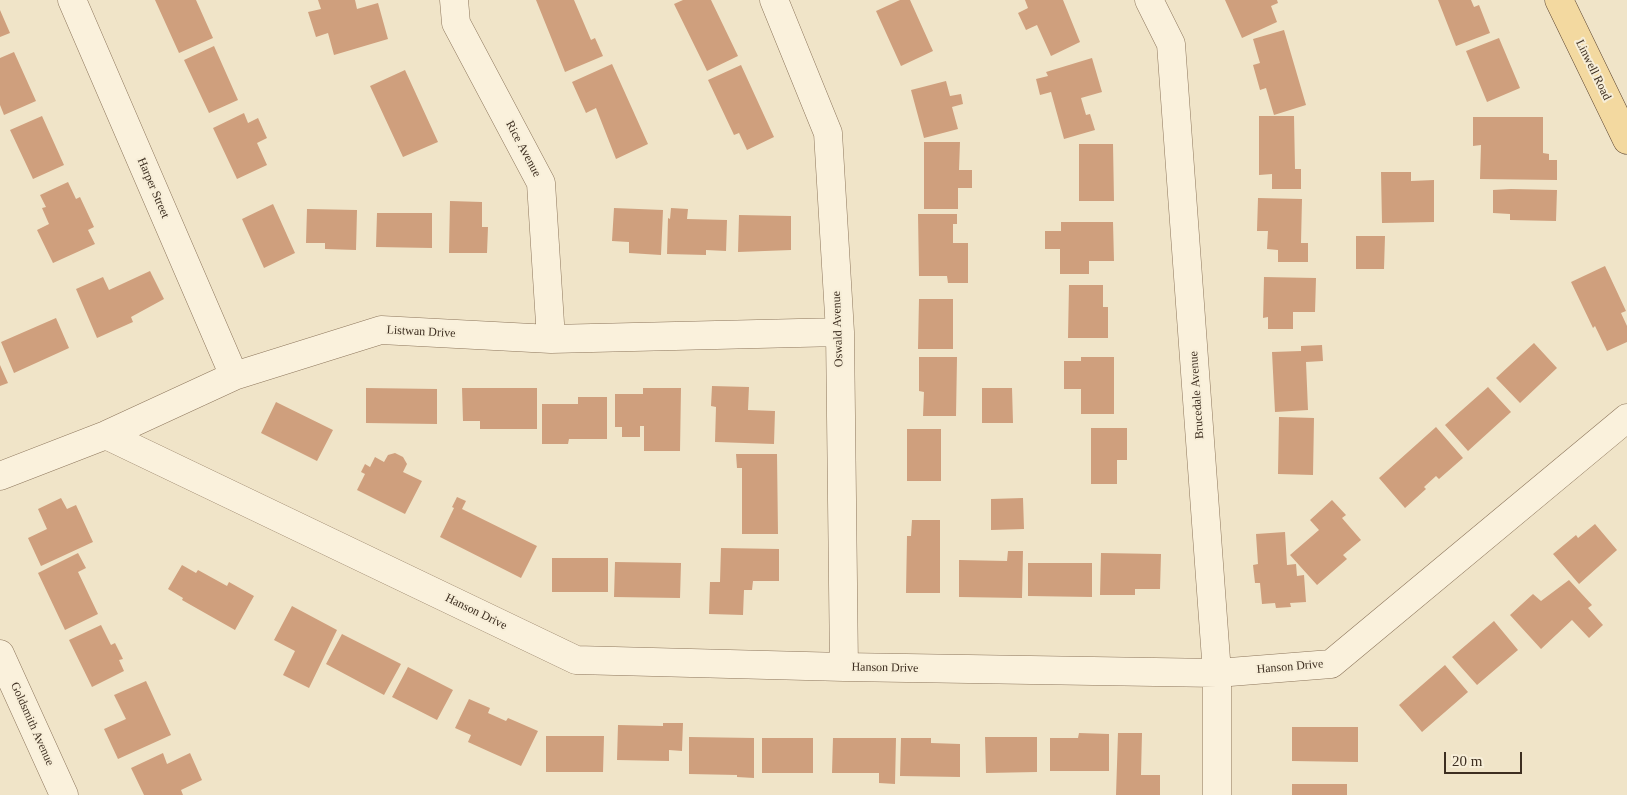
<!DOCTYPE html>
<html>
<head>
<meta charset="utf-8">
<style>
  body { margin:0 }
  #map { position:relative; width:1627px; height:795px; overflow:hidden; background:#f0e4c8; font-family:"Times New Roman",serif }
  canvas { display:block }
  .scale { position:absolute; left:1444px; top:752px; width:78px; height:22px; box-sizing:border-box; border:2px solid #3d2e20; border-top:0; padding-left:6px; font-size:15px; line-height:18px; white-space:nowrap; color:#3d2e20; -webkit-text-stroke:4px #f7eed8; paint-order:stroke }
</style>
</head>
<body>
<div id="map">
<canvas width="1627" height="795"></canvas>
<div class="scale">20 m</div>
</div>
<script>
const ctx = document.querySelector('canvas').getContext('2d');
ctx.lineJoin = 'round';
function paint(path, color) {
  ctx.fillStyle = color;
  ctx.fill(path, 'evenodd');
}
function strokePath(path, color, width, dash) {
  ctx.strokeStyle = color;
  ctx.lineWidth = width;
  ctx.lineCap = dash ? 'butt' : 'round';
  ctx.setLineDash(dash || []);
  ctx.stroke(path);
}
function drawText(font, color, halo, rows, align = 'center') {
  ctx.font = font + ' "Times New Roman",serif';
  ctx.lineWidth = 4;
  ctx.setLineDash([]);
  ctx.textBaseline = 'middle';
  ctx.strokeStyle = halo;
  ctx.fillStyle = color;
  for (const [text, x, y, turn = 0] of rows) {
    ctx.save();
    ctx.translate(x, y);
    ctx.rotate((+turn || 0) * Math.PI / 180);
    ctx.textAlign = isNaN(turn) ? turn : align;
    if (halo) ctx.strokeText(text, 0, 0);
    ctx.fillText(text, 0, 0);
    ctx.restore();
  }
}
paint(new Path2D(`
  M155 0H196L213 38 179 53Z
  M318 0H355L357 9 378 3 388 39 334 55 328 33 316 37 308 12 321 9Z
  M536 0H574L591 40 595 38 603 56 565 72Z
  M683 0H711L738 56 707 71 674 4Z
  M900 0H910L933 51 901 66 876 11Z
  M1025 0H1063L1080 42 1051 56 1037 25 1026 30 1018 13 1028 8Z
  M1225 0H1277L1278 3 1271 6 1277 22 1242 38Z
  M1438 0H1471L1474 7 1479 5 1490 33 1456 46Z
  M0 10 10 33 0 37Z
  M1284 30 1306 105 1274 115 1266 88 1260 90 1253 65 1260 63 1253 39Z
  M1499 38 1520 88 1487 102 1466 51Z
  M214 46 238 100 209 113 184 60Z
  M14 52 36 101 4 115 0 105V58Z
  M1092 58 1102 92 1081 98 1086 115 1090 114 1095 130 1064 139 1051 92 1040 95 1036 79 1048 76 1046 72Z
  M612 64 648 144 616 159 596 108 586 113 572 82Z
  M741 65 774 137 747 150 739 133 734 135 708 80Z
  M405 70 438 142 403 157 370 86Z
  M946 81 950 96 961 94 963 104 952 107 958 129 924 138 911 90Z
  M244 113 248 123 258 118 267 138 257 143 267 165 237 179 213 128Z
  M42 116 64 165 33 179 10 130Z
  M1259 116H1294L1295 169H1301V189H1272V174L1259 175Z
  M1473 117H1543V153L1549 154V160H1557V180L1480 179 1481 145 1473 146Z
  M924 142H960L959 170H972V188H958V209H924Z
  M1079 144H1113L1114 201H1079Z
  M1381 172H1411V181L1434 180V222L1382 223Z
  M68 182 76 199 80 197 94 227 88 230 95 244 53 263 37 230 49 224 42 208 46 207 40 195Z
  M1511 189 1557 190 1556 221 1510 220V214L1493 213V190Z
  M1258 198 1302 199 1301 243H1308V262H1278V250L1267 249 1268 231H1257Z
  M450 201 482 202V227H488L487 253H449Z
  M273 204 295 253 264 268 242 219Z
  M614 208 663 210 661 255 629 253V242L612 241Z
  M671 208 688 209 687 219 727 220 726 251 706 250V255L667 254 668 218 670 219Z
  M307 209 357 210 356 250 325 249V243H306Z
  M377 213H432V248L376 247Z
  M918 214H957V224H953V243H968V283H948L947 276H919Z
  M739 215 791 216V250L738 252Z
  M1061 222H1113L1114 261H1089V274H1060V249H1045V231H1061Z
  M1356 236H1385L1384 269H1356Z
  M1605 266 1626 311 1621 313 1627 326V342L1607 351 1595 326 1593 328 1571 282Z
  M150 271 164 299 131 317 133 322 97 338 76 289 103 277 109 290Z
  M1264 277 1316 278 1315 312H1293V329H1268V317L1263 318Z
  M1069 285H1103V307H1108V338H1068Z
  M919 299H953V349H918Z
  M56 318 69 348 14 373 1 342Z
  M1534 343 1557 368 1520 403 1496 378Z
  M1322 345 1323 361 1306 362 1308 410 1275 412 1272 352 1301 351V346Z
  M919 357H957L956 416H923L924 392 919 391Z
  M1081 357H1114V414H1081V389H1064V361H1081Z
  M0 365 8 383 0 386Z
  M712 386 749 387 748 410 775 411 774 444 715 442 716 407 711 406Z
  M1488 387 1511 412 1468 451 1445 425Z
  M366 388 437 389V424L366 423Z
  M462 388H537V429H480V421H463Z
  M643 388H681L680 451H644V426H640V437H622V427H615V394H643Z
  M982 388H1012L1013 423H982Z
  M578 397H607V439H569L568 444H542V404H578Z
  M276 402 333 430 317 461 261 433Z
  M1279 417 1314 418 1313 475 1278 474Z
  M1436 427 1463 458 1439 479 1436 476 1424 487 1426 489 1405 508 1379 478Z
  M1091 428H1127V460H1117V484H1091Z
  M907 429H941V481H907Z
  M395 453 403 457 407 464 403 472 422 481 405 514 357 490 365 474 361 472 365 464 370 467 375 457 384 462 388 455Z
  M736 454H777L778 534H742V468H737Z
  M457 497 466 501 462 509 537 546 521 578 440 537 454 508 452 507Z
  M61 498 67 509 76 505 93 542 41 566 28 538 47 529 38 509Z
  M1023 498 1024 529 991 530V499Z
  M1332 500 1346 515 1342 518 1361 540 1343 555 1347 559 1317 585 1290 555 1319 530 1310 520Z
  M912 520H940V593H906L907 536H911Z
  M1595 524 1617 550 1579 584 1553 554 1576 535 1578 538Z
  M1285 532 1287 565 1296 564 1297 576 1304 575 1306 602 1290 603 1291 607 1276 608 1275 603 1262 604 1260 583H1255L1253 565 1258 564 1256 534Z
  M721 548 779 549V581H753L752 590H744L743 615 709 614 710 582H720Z
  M1008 551H1023L1022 598 959 597V560L1007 561Z
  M78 553 86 568 78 572 98 614 65 630 38 573Z
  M1101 553 1161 554 1160 589H1135V595H1100Z
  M552 558H608V592H552Z
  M615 562 681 563 680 598 614 597Z
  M1028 563H1092V597L1028 596Z
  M182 565 196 573 198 570 227 586 229 582 254 596 235 630 182 600 183 598 168 589Z
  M1569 580 1592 605 1588 608 1603 625 1589 638 1572 620 1541 649 1510 615 1533 594 1541 601Z
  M292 606 337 630 309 688 283 675 295 651 274 640Z
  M1494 621 1518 650 1477 685 1452 657Z
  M101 625 111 645 115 643 123 659 119 660 124 671 92 687 69 640Z
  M342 634 401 664 384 695 326 664Z
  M1445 665 1468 692 1422 732 1399 705Z
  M408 667 453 690 437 720 392 697Z
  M146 681 171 735 118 759 104 729 126 719 114 695Z
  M469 699 490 708 488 713 506 721 508 718 538 731 521 766 468 742 471 735 455 728Z
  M663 723H683L682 751 669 750V761L617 760 618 725 663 726Z
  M1292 727H1358V762L1292 761Z
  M1079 733 1109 734V771H1050V738H1078Z
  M1118 733H1142L1141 775H1160V795H1116Z
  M546 736H604L603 772H546Z
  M689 737 754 738V778L737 777V775L689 774Z
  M985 737H1037V772L986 773Z
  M762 738H813V773H762Z
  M833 738H896L895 784 879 783V773H832Z
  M901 738H931V743L960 744V777L900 776Z
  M163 753 167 764 190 753 202 780 181 790 183 795H144L131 768Z
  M1292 784H1347V795H1292Z`), '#cf9f7d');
const minor = new Path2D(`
  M72 0 234 376
  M454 0 456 23 541 183 551 339
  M774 0 828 133 840 332 844 667
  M1149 0 1171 44 1217 673V795
  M106 435 576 660 844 667 1217 673 1331 664 1627 418
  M0 476 106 435 234 376 381 330 551 339 840 332
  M0 654 64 795`);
const major = new Path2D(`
  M1559 0 1627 140`);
strokePath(minor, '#8d765c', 29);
strokePath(major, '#5b4430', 29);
strokePath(minor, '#faf1dc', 28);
strokePath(major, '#f3d9a0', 28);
drawText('12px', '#3d2e20', '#f7eed8', [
  ["Linwell Road",1593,70,64],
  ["Rice Avenue",523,149,62],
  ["Harper Street",153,188,67],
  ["Oswald Avenue",838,329,-92],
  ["Listwan Drive",421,332,3],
  ["Brucedale Avenue",1197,395,-94],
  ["Hanson Drive",476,612,26],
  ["Hanson Drive",1290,667,-5],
  ["Hanson Drive",885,668,1],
  ["Goldsmith Avenue",32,724,66]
]);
</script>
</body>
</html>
